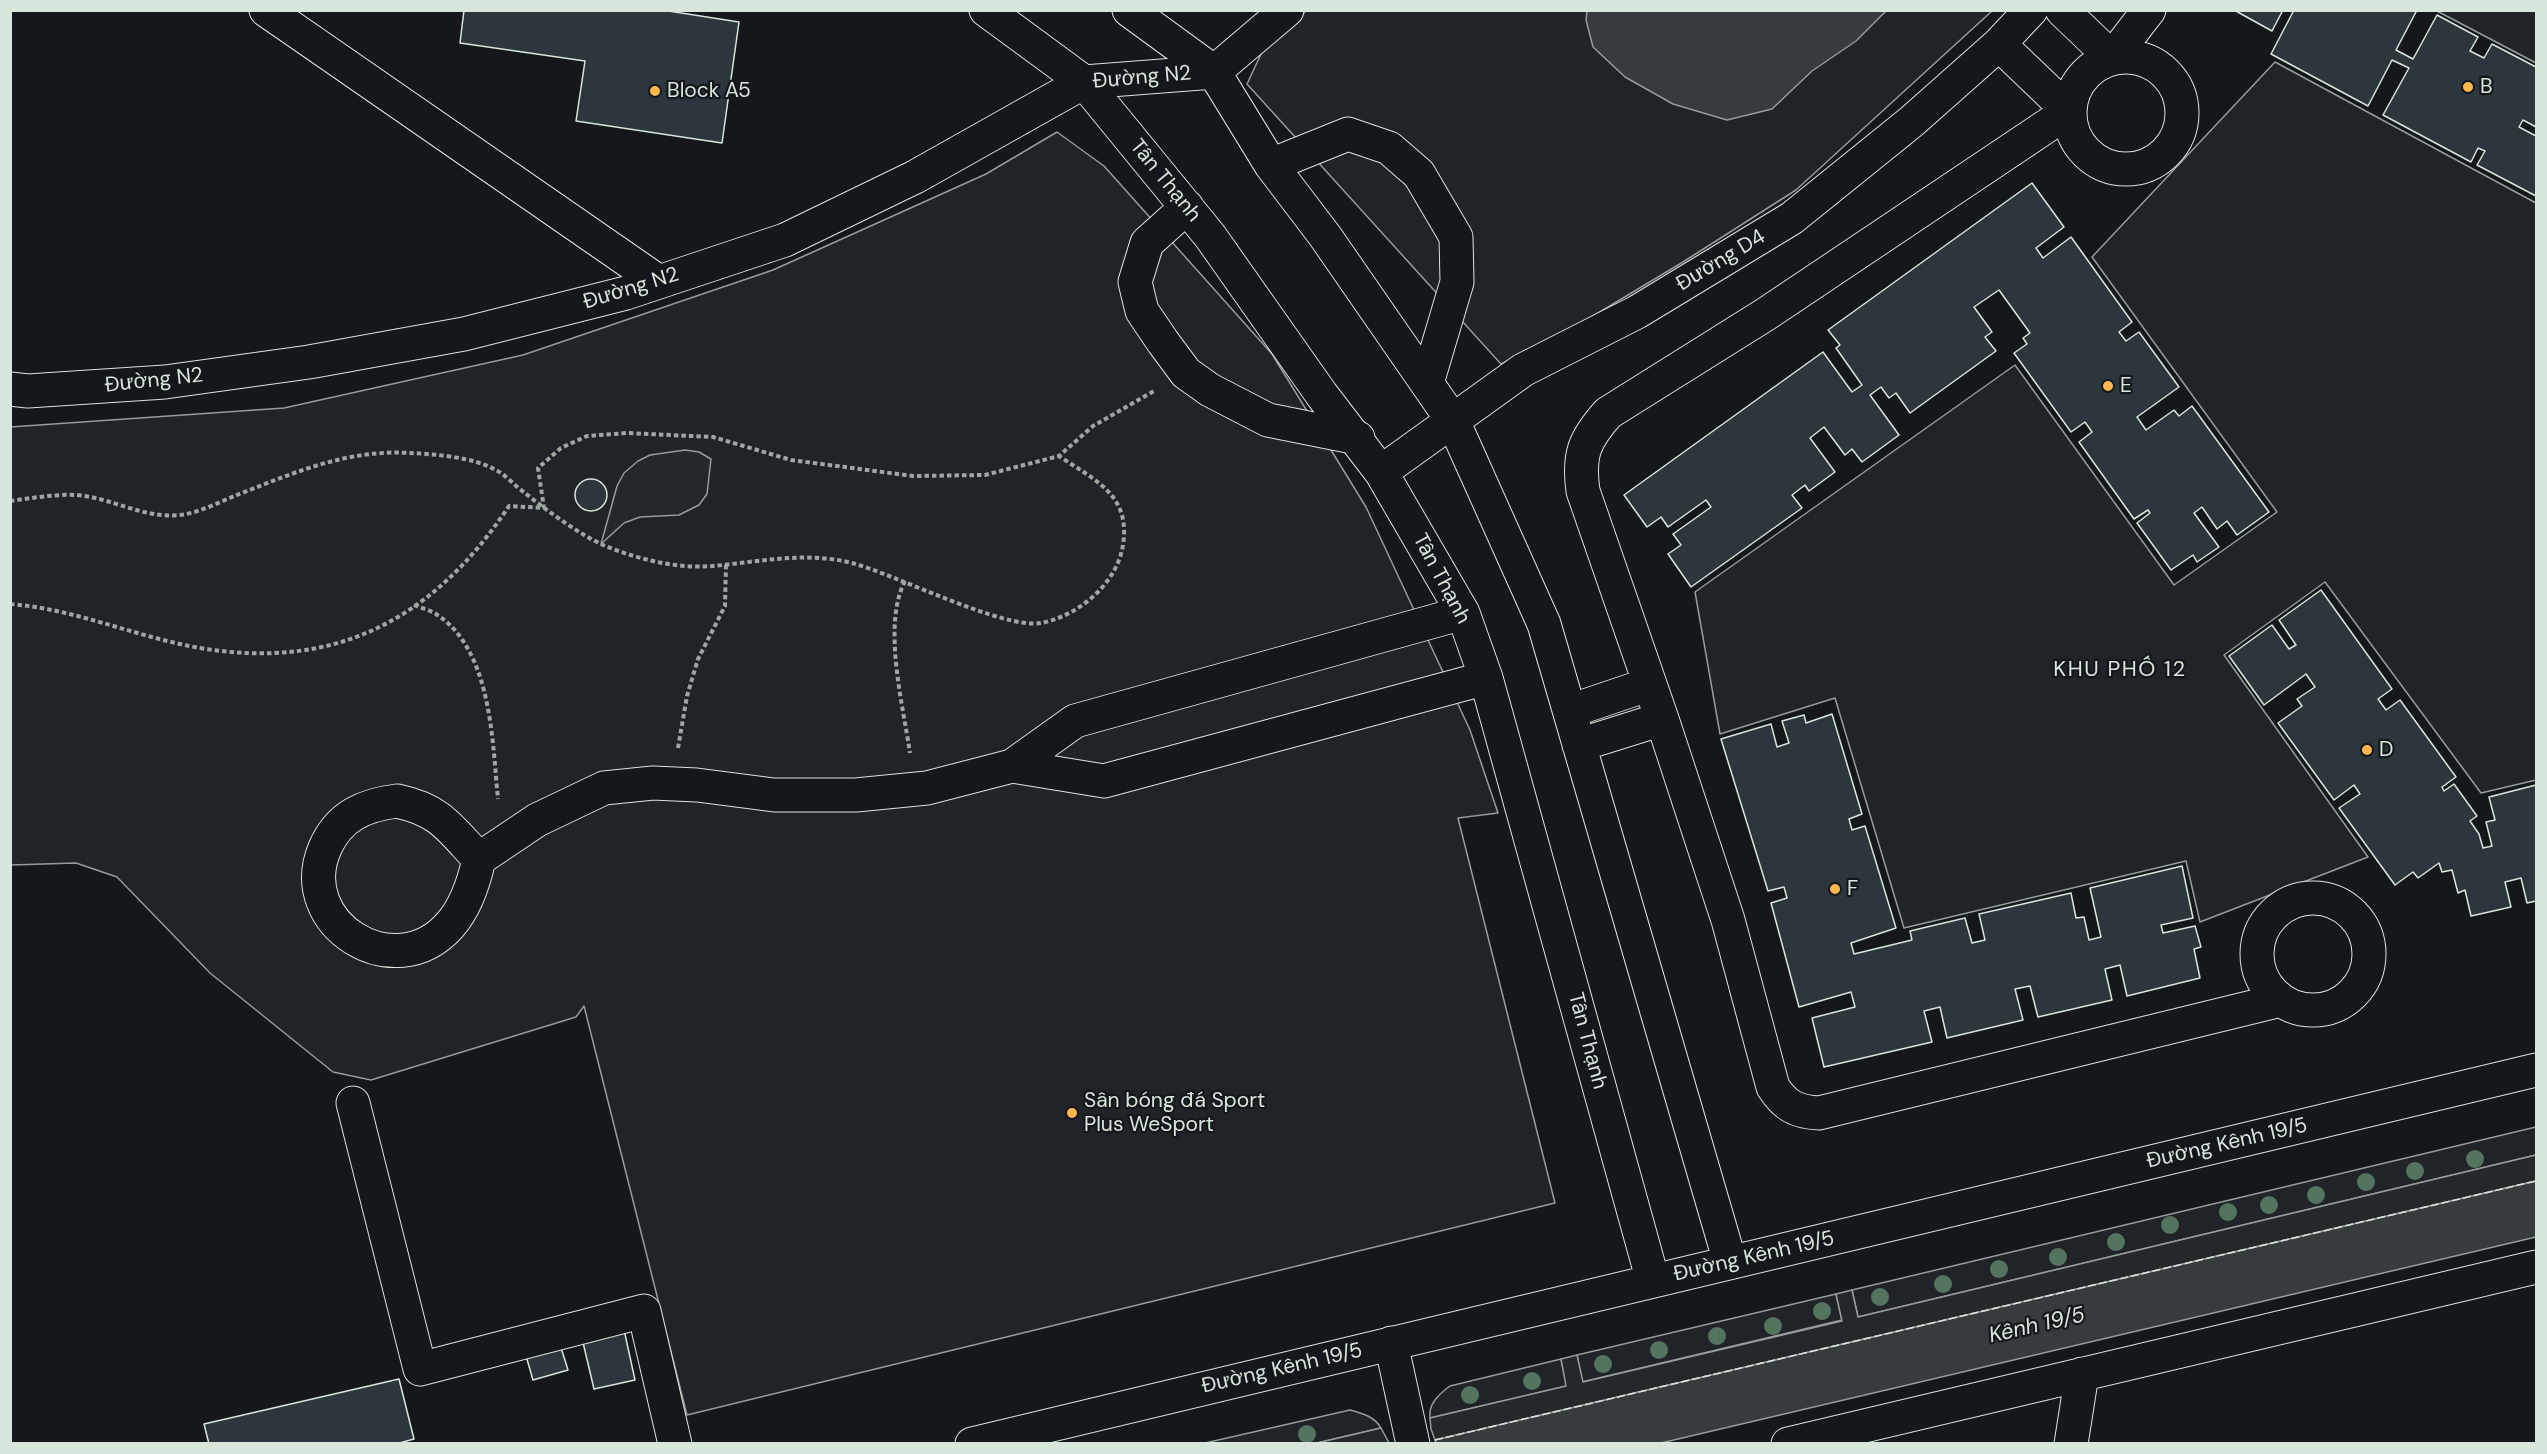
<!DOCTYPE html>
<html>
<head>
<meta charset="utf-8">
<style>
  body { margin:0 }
  #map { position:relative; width:2547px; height:1454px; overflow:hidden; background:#14181c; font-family:"DM Sans",sans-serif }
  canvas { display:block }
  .frame { position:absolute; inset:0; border:12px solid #d8e6dc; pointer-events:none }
</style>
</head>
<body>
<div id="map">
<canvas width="2547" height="1454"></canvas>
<div class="frame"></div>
</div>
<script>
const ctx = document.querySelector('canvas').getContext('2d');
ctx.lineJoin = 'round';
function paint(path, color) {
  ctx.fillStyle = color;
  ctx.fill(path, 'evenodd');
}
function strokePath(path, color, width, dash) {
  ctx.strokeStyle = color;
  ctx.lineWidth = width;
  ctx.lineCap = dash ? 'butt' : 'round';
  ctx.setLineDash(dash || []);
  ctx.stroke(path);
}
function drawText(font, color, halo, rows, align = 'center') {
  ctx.font = font + ' "DM Sans",sans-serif';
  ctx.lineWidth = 4.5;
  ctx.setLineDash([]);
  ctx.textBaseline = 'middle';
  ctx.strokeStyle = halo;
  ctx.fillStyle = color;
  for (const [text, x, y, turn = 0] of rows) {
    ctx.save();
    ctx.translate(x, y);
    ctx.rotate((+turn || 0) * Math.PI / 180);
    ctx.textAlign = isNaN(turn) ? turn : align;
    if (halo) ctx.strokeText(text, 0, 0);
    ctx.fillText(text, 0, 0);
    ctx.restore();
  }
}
const green = new Path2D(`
  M1306 11H1992L1796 190 1683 262 1563 334 1501 364 1247 84 1262 52Z
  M2437 11H2536V63Z
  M2275 62 2536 203V780L2481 793 2325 582 2224 655 2368 857 2200 922 2186 861 1904 928 1835 698 1720 734 1695 592 2015 365 2174 585 2277 512 2092 257Z
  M1057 132 1104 166 1272 354 1366 507 1470 730 1498 813 1458 818 1555 1203 687 1415 584 1006 576 1017 371 1080 333 1072 210 973 117 877 76 863 11 865 10 427 284 408 523 355 773 270 986 174Z
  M2536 1127V1155L1858 1317 1852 1290Z
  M1836 1294 1842 1320 1582 1382 1577 1355Z
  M1561 1359 1567 1386 1430 1418C1428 1404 1439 1394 1450 1386Z
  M1350 1410C1362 1413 1375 1417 1381 1428L1317 1443H1205Z`);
paint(green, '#202428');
strokePath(green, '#939e99', 1.5);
const parking = new Path2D(`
  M685 450 699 452 711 459 707 494 699 505 679 515 640 517 624 523 601 544 617 486 624 473 638 461 650 455Z
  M2536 1155V1181L1435 1440 1431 1429 1430 1418 1566 1386 1561 1359 1577 1355 1583 1382 1842 1321 1836 1294 1852 1290 1858 1317Z
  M1381 1428 1389 1443H1317Z`);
paint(parking, '#24282b');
strokePath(parking, '#939e99', 1.5);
const water = new Path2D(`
  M1587 11V10L1886 11 1856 41 1812 71 1772 109 1727 120 1673 104 1625 77 1593 47 1586 20Z
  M2536 1181V1237L1661 1443 1436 1444 1435 1440Z`);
paint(water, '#363b3e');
strokePath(water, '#939e99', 1.5);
const building = new Path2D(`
  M464 10H662L739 22 722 143 576 121 585 61 460 43Z
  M2234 10H2283L2272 31Z
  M2294 10H2417L2396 50 2413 59 2437 15 2478 37 2470 51 2484 58 2492 44 2536 67V127L2523 120 2519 127 2536 136V196L2477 165 2485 151 2478 148 2471 162 2383 115 2409 68 2392 60 2368 106 2271 54Z
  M2032 183 2064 227 2036 248 2043 258 2071 237 2132 322 2119 332 2126 341 2139 332 2179 387 2137 417 2146 430 2174 410 2179 416 2192 406 2269 512 2237 535 2227 521 2217 529 2202 507 2194 513 2219 547 2197 562 2193 555 2171 570 2137 523 2150 513 2148 510 2134 519 2079 442 2092 432 2085 422 2071 432 2014 353 2027 344 2023 338 2030 333 1999 290 1974 307 1992 332 1985 337 1996 351 1910 413 1896 393 1889 398 1881 387 1870 395 1899 435 1862 462 1852 449 1845 455 1824 427 1810 438 1835 472 1809 491 1805 485 1792 495 1802 508 1691 587 1668 554 1681 545 1673 534 1711 507 1706 500 1668 527 1661 517 1647 527 1624 495 1823 352 1852 392 1862 385 1836 348 1840 345 1828 330Z
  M575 495a16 16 0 1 1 32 0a16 16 0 1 1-32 0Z
  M2321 590 2392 689 2378 699 2386 710 2400 700 2456 777 2442 787 2444 791 2454 784 2477 816 2470 821 2479 834 2483 848 2492 846 2486 822 2495 820 2489 797 2536 785V901L2527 903 2521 878 2505 882 2511 907 2471 916 2465 890 2458 893 2452 870 2442 872 2439 863 2418 878 2413 872 2395 885 2339 808 2360 794 2354 785 2334 800 2278 723 2302 706 2297 699 2315 687 2306 674 2264 705 2229 656 2272 625 2289 649 2296 645 2279 620Z
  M1832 714 1862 814 1849 819 1852 830 1865 826 1896 928 1851 943 1854 954 1912 940 1910 931 1965 918 1972 943 1985 940 1979 914 2071 893 2076 918 2084 917 2089 940 2101 937 2090 888 2182 866 2193 918 2161 925 2163 933 2195 926 2201 947 2194 949 2200 978 2127 996 2120 965 2105 969 2112 1000 2038 1017 2030 986 2015 989 2023 1020 1947 1038 1940 1007 1924 1011 1932 1042 1824 1067 1812 1018 1855 1007 1851 992 1799 1007 1771 903 1787 898 1784 887 1768 891 1721 739 1771 724 1777 747 1789 743 1782 721 1804 715 1806 723Z
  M623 1325 635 1380 594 1389 581 1334Z
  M558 1338 568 1370 533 1380 524 1349Z
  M399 1379 414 1439 396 1444H209L204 1424Z`);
paint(building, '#2c363c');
strokePath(building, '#d8e6dc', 1.5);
const minor = new Path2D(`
  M266 10 659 282
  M986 10 1084 82 1210 236 1322 395 1381 472 1463 613 1486 678 1653 1281
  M1129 10 1214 72 1271 165 1325 236 1453 421 1544 624 1730 1262
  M2062 10 2112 58 2149 10
  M1999 44 2069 111 1766 314 1608 413C1584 440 1578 455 1583 491L1662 719 1728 920 1773 1087C1785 1106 1797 1112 1819 1113L2281 1000
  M2070 113a56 56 0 1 1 112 0a56 56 0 1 1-112 0Z
  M1271 165 1348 134 1389 148 1419 174 1456 237 1457 282 1427 383
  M1187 207 1147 243 1135 282 1142 311 1163 342 1186 373 1210 390 1268 420 1358 438
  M10 389 28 391 165 382 309 362 464 334 626 293 785 240 915 177 1084 82 1214 72 1287 10
  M1381 472 1523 370 1637 312 1792 218 1911 122 1999 44 2031 10
  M1570 711 1650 684
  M1579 745 1662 719
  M1012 766 1104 781 1486 678
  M397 801C440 810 450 828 479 859 474 882 466 907 450 925 395 988 292 924 325 848 339 816 364 805 397 801Z
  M479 859 537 820 604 788 653 783 697 785 774 795H856L927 788 1012 766 1075 721 1463 613
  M2257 954a56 56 0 1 1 112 0a56 56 0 1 1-112 0Z
  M353 1103 420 1369 644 1311 675 1444
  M1391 1343 1413 1444
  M972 1444 2536 1070
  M1788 1444 2536 1267
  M2071 1444 2082 1374`);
strokePath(minor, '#d8e6dc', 35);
strokePath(new Path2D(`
  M10 501C32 498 55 494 77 495 112 498 144 519 180 515 199 513 219 502 237 495 293 473 348 449 409 453 434 454 472 457 494 469 505 474 515 486 525 493 546 510 579 534 603 545 637 559 676 569 713 566 758 562 806 551 852 563 894 574 1005 630 1041 623 1078 616 1117 584 1123 545 1131 494 1094 480 1059 456
  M905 581C882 625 903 705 910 753
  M10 604C76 609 136 637 200 648 336 671 434 619 509 506L544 508 538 468 561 448 587 436 627 433 713 437 791 460 913 476 985 475 1059 456 1093 426 1154 391
  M414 605C421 608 430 610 436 614 492 650 492 740 498 799
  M678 748 687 696 698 659 725 606 726 564`), '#9da8a2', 4, [4.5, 3]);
strokePath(minor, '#14181c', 33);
strokePath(new Path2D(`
  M1435 1440 2536 1181`), '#d8e6dc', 1.5, [8, 3]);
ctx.fillStyle = '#55745f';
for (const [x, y] of [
  [2475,1159],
  [2415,1171],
  [2366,1182],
  [2316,1195],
  [2269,1205],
  [2228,1212],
  [2170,1225],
  [2116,1242],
  [2058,1257],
  [1999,1269],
  [1943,1284],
  [1880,1297],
  [1822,1311],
  [1773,1326],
  [1717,1336],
  [1659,1350],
  [1603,1364],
  [1532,1381],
  [1470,1395],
  [1307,1434]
]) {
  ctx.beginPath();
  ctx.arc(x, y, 9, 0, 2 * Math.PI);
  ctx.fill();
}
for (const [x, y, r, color] of [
  [2468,87,6,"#ffb74d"],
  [655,91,6,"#ffb74d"],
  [2108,386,6,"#ffb74d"],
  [2367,750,6,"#ffb74d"],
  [1835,889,6,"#ffb74d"],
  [1072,1113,6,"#ffb74d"]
]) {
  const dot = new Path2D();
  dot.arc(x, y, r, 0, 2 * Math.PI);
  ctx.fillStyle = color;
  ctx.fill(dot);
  strokePath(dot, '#14181c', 2);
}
drawText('21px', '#d8e6dc', '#14181c', [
  ["Đường N2",1142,78,-5],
  ["Tân Thạnh",1165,181,51],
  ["Đường D4",1721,261,-31],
  ["Đường N2",631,289,-17],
  ["Đường N2",154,381,-6],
  ["Tân Thạnh",1441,579,62],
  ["Tân Thạnh",1587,1041,75],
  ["Đường Kênh 19/5",2227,1144,-13],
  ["Đường Kênh 19/5",1754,1257,-13],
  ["Đường Kênh 19/5",1282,1369,-13]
]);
drawText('21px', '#d8e6dc', '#14181c', [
  ["B",2480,87],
  ["Block A5",667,91],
  ["E",2120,386],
  ["D",2379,750],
  ["F",1847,889],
  ["Sân bóng đá Sport",1084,1101],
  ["Plus WeSport",1084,1125]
], 'left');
ctx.letterSpacing = '1.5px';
drawText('22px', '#d8e6dc', '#14181c', [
  ["KHU PHỐ 12",2120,670]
]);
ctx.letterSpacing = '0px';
drawText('italic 22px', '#d8e6dc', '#14181c', [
  ["Kênh 19/5",2037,1326,-13]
]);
</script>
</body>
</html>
